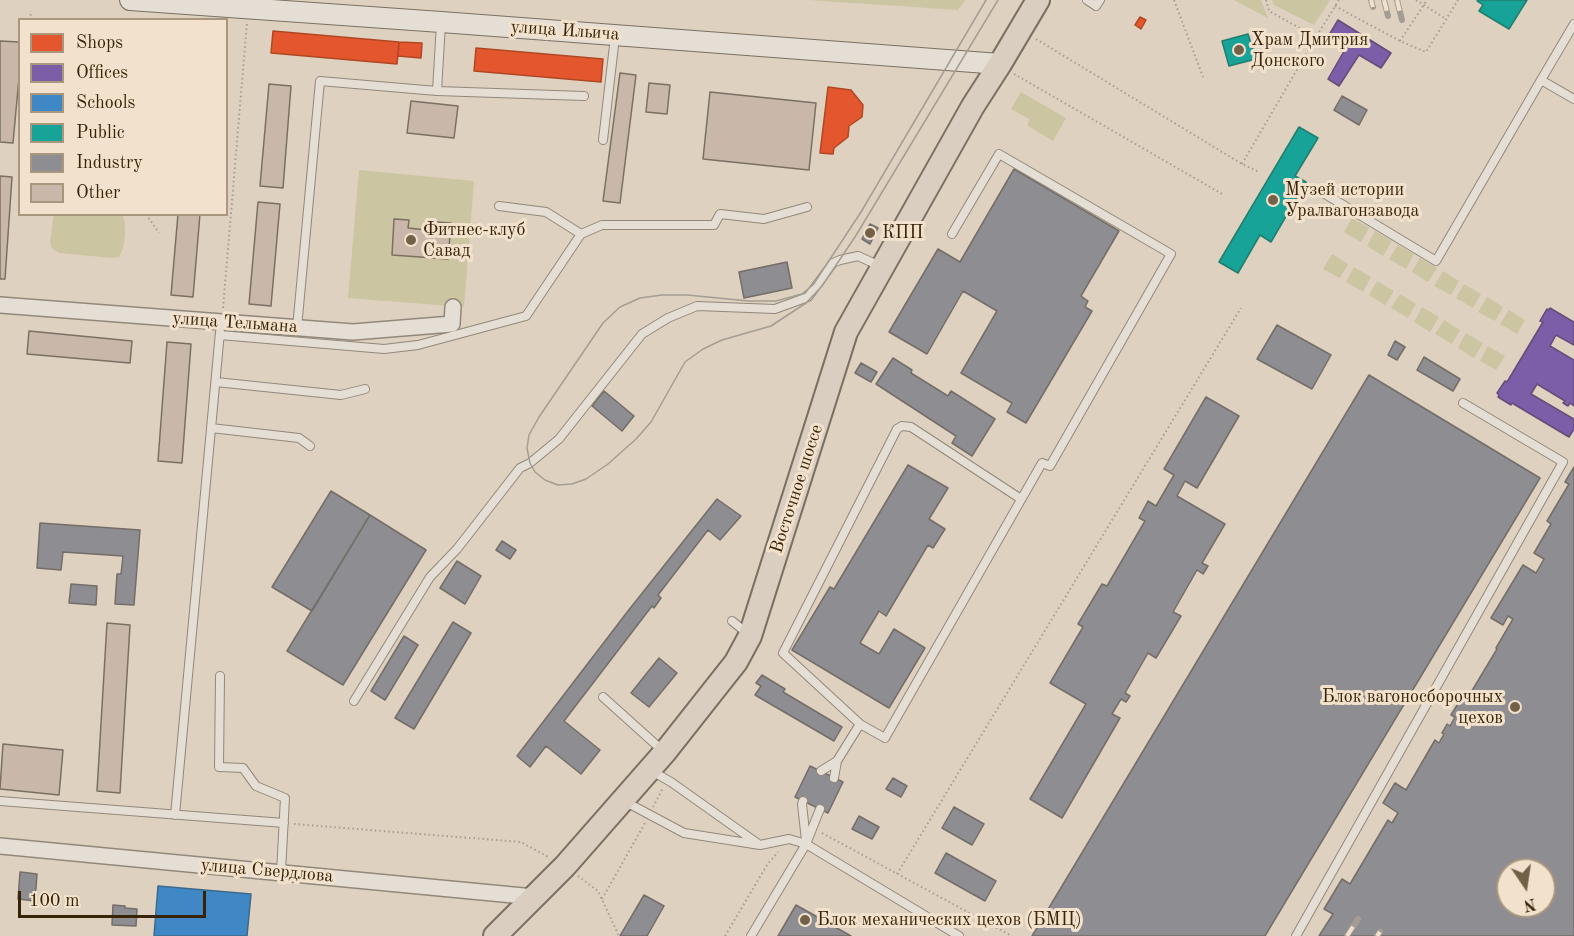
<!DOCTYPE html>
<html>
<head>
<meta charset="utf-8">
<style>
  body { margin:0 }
  #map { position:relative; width:1574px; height:936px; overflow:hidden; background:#ded1bf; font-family:"Old Standard TT",serif }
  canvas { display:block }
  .legend { position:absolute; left:18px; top:18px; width:210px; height:198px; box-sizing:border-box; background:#f2e2cd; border:2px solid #a8967d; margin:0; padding:8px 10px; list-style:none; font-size:18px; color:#382306 }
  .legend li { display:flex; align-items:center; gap:12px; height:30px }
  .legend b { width:30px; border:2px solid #a8967d }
  .north { position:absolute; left:1496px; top:858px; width:60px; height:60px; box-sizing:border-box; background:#f2e2cd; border:2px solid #a8967d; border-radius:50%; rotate:167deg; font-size:16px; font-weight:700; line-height:24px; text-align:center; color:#382306 }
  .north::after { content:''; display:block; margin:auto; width:21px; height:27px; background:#726047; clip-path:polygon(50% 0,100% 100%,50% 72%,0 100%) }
  .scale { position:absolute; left:18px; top:891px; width:188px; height:27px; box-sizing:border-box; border:3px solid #382306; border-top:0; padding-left:8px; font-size:18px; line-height:21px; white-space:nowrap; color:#382306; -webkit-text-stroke:4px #f2e2cd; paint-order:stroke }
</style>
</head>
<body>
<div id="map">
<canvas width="1574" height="936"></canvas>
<ul class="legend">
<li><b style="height:16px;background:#e4572e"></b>Shops</li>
<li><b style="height:16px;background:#7b5ea7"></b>Offices</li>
<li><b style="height:16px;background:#3f88c5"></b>Schools</li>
<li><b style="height:16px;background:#17a398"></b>Public</li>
<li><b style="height:16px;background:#8d8d92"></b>Industry</li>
<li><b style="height:16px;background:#c9b8aa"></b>Other</li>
</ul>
<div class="north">N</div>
<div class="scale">100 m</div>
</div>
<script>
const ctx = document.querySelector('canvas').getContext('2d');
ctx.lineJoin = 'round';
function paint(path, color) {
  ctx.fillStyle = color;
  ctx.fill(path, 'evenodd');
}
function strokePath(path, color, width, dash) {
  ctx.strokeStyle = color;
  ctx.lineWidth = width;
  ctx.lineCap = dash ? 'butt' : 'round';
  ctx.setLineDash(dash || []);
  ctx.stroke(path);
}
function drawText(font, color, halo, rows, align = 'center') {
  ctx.font = font + ' "Old Standard TT",serif';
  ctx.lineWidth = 6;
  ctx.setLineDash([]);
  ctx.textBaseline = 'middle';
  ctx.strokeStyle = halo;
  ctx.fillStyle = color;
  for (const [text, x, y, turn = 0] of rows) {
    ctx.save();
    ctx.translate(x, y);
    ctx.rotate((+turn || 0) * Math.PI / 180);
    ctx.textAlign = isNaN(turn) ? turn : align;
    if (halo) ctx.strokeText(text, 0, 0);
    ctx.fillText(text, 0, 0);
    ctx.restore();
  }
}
paint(new Path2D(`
  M809 0H965L958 10Z
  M1234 0H1261L1268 18Z
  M1272 0H1330L1314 25 1274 5Z
  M1021 92 1066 118 1053 141 1028 126 1029 119 1011 109Z
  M359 170 474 181 464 307 348 298Z
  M54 214 122 215C128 225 125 247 119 257L112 258 60 253 52 249 50 242Z
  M1352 218 1369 228 1361 242 1344 232Z
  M1375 231 1392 241 1383 256 1367 246Z
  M1398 245 1414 254 1406 269 1389 259Z
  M1332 254 1348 264 1340 278 1323 269Z
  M1420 258 1437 268 1428 282 1412 272Z
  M1354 267 1371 277 1363 292 1346 282Z
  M1443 271 1459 281 1451 295 1434 286Z
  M1377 281 1394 291 1385 305 1369 295Z
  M1464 284 1481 294 1473 308 1456 298Z
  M1400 294 1416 304 1408 318 1391 308Z
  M1487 297 1503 307 1495 321 1478 312Z
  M1422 307 1439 317 1430 332 1414 322Z
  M1509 310 1525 320 1517 334 1500 324Z
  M1444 320 1460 330 1452 344 1435 334Z
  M1466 333 1483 343 1474 358 1458 348Z
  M1488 346 1505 356 1496 370 1480 361Z`), '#cbc5a1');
const shops = new Path2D(`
  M1140 17 1146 20 1141 29 1135 25Z
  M273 31 399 42 397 64 271 53Z
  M399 42 422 43 421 58 398 56Z
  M476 48 603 59 601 82 474 71Z
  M828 87 851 90 863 105 862 117 849 126 848 137 834 148 833 154 820 153Z`);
paint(shops, '#e4572e');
strokePath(shops, '#b04722', 1.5);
const offices = new Path2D(`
  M1338 20 1391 53 1381 68 1359 55 1339 86 1328 79 1347 46 1329 35Z
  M1550 308 1574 322V345L1556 335 1550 346 1574 360V406L1570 403 1568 406 1563 403 1565 401 1537 384 1531 394 1574 419V429L1569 437 1512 403 1511 405 1498 397 1499 395 1497 393 1505 381 1507 382 1543 322 1540 321 1547 309 1549 310Z`);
paint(offices, '#7b5ea7');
strokePath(offices, '#674c77', 1.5);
const schools = new Path2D(`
  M158 886 251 894 247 936H154Z`);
paint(schools, '#3f88c5');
strokePath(schools, '#3d6a8c', 1.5);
const public = new Path2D(`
  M1478 0H1527L1509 29 1479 11 1483 5 1477 1Z
  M1248 34 1256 59 1229 66 1222 41Z
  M1299 127 1318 138 1295 176 1306 182 1271 242 1260 235 1238 273 1219 262Z`);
paint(public, '#17a398');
strokePath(public, '#217d6c', 1.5);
const industry = new Path2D(`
  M1342 96 1367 110 1359 125 1334 110Z
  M1014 169 1119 231 1081 296 1088 301 1085 307 1092 311 1026 423 1007 412 1012 403 961 373 997 311 963 291 927 354 889 332 938 249 960 262Z
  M870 224 878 228 870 244 862 239Z
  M787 262 792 288 744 298 739 272Z
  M1277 325 1331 355 1312 389 1257 359Z
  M1395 341 1405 347 1397 360 1388 355Z
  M1424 357 1460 379 1453 391 1417 370Z
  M893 358 912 370 911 373 948 396 951 391 995 419 972 456 952 443 956 436 876 384Z
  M861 363 877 372 871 382 855 373Z
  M1369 375 1540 478 1265 936H1032Z
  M604 391 634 416 622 431 592 406Z
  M1206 397 1239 416 1197 488 1185 481 1177 496 1225 524 1202 563 1208 566 1203 574 1197 570 1173 612 1181 616 1156 658 1148 653 1125 693 1130 696 1126 702 1121 699 1112 714 1120 718 1062 818 1030 799 1086 704 1050 683 1083 627 1078 624 1102 584 1107 586 1145 521 1139 518 1148 501 1156 506 1174 475 1164 469Z
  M908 465 948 488 929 519 945 529 933 548 928 545 886 616 879 611 860 643 879 654 894 629 925 648 889 708 792 650 830 587 834 589Z
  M1574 467V936H1319L1333 914 1324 909 1342 879 1350 884 1388 820 1392 823 1398 813 1383 803 1395 783 1406 790 1435 740 1439 743 1444 734 1442 733 1447 724 1450 726 1455 717 1451 715 1462 697 1467 699 1497 649 1496 648 1513 619 1508 616 1503 625 1491 618 1523 565 1536 573 1544 559 1534 553 1551 524 1547 521 1569 484 1565 482ZM1508 870H1544V906H1508Z
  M331 491 370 515 312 611 272 587Z
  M717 499 741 516 720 540 708 530 658 595 661 598 654 608 652 606 564 721 600 750 581 774 546 746 530 767 517 756 628 611Z
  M370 515 426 550 343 685 287 651Z
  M40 523 140 530 134 605 115 604 117 574H121L123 556 63 552 61 570 37 568Z
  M502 541 516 550 510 559 496 550Z
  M457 561 481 576 465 604 440 588Z
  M71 584 97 586 96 605 69 603Z
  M453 622 471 633 414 729 395 718Z
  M404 636 418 645 385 700 371 691Z
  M659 658 677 673 649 707 631 693Z
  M762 675 785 689 783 692 842 727 834 741 755 695 761 686 756 683Z
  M810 766 843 782 828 813 795 797Z
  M893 778 907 786 901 797 886 789Z
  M954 807 984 824 972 845 942 828Z
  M859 816 879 827 872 839 852 829Z
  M946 853 996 881 985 901 935 873Z
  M20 872 37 874 35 901 18 899Z
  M644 895 664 906 647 936H620Z
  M113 905 125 906V908L137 909 136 926 112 925Z
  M796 905 851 936H778Z`);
paint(industry, '#8d8d92');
strokePath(industry, '#746d68', 1.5);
const building = new Path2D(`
  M0 41 20 42V67L13 143 0 142Z
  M620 73 636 75 620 203 603 201Z
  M649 83 670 85 667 114 646 112Z
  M269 84 291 86 283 188 260 186Z
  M710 92 816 103 809 170 703 159Z
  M411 101 458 106 454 138 407 133Z
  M0 176 12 177 5 279H0Z
  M258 202 280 204 271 306 249 304Z
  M178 214H200L193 297 171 295Z
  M394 219 409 220 408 228 436 231V222L451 223 448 259 392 255Z
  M29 331 132 341 130 363 27 354Z
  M167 342 191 344 182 463 158 461Z
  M107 623 130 625 120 793 97 791Z
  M3 744 63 750 59 795 0 789Z`);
paint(building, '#c9b8aa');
strokePath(building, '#7a7062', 1.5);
const lane = new Path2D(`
  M1087 0 1096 6 1100 0
  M1574 24 1541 80 1574 99
  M437 91 441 23
  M603 140 615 37
  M1320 191 1436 261 1541 80
  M499 206 546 212 581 234
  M952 234 999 154 1171 254 1050 466 1042 463 885 738 860 724 783 653 897 429 902 426 911 427 1021 499
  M297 328 320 81 437 91 584 96
  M220 335 384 349 418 345 526 316 581 234 602 225H714L720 214 764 219 807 207
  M216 382 341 395 365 389
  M211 428 299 438 310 446
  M732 621 747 633
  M220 676 219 767 243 768 256 786 285 798 281 872
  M603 697 663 751
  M354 701 430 577 457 549 520 468 530 463 559 439 642 334 668 318 697 306 775 309 808 297 833 263 840 260 858 256 880 266
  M650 770 671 782 757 843
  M821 771 837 761
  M834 778 837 761 860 724
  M0 801 284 823
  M624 801 684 833 760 845 789 839 806 844 959 936
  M803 801 802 804 806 841
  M175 815 220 332
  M751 936 806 844 820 809
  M1296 936 1563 462 1463 403`);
const street = new Path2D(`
  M0 305 353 332 452 324 453 307
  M0 846 534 897`);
const secondary = new Path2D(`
  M130 0 441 22 1000 64`);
const primary = new Path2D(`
  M495 936 565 866 665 752 736 662 750 636 846 332 973 106 1000 64 1038 0`);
strokePath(lane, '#92887a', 10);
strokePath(street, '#92887a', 18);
strokePath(secondary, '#7a7062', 22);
strokePath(primary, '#7a7062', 26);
strokePath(new Path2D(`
  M1174 0 1203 77
  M1266 0 1269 11 1316 37
  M1416 0 1446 19
  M1335 6 1400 41 1426 52 1458 0
  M30 20 31 11
  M1036 39 1242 164 1259 172
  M1400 41 1427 0
  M1014 74 1224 195
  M1242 164 1316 37 1339 0
  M146 214 159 233
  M223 308 247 23
  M653 807 663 788
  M294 824 521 842 550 858
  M822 833 1012 936
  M897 874 1241 308
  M578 876 598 891 619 936
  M602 899 645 823
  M725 936 767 865 778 852`), '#a49d93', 2, [1.5, 3]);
strokePath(lane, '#e5ded5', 8);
strokePath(street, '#e5ded5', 15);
strokePath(secondary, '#e5ded5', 20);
strokePath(primary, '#d9cec0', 22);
strokePath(new Path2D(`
  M986 0 861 212 813 285 802 294 776 301H749L687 295H662L640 298 620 307 603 323 539 417 529 435 527 448 530 463 535 472 545 480 558 485 572 484 586 479 608 464 636 439 651 422 685 362 703 349 722 340 771 326 806 303 822 286 855 237 998 0`), '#a49d93', 1.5);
const rail = new Path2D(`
  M1371 0 1373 7
  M1384 0 1388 16
  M1397 0 1402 20
  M1347 936 1358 919
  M1377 936 1380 932`);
strokePath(rail, '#a49d93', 6);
strokePath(rail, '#f2e2cd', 4, [11]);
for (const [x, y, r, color] of [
  [1239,50,6,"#726047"],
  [1273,200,6,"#726047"],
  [870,233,6,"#726047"],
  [411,240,6,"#726047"],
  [1515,707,6,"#726047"],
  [805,920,6,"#726047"]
]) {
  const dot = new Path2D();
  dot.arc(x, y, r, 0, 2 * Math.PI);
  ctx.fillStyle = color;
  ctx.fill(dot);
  strokePath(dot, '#f2e2cd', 2);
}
drawText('18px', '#382306', '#f2e2cd', [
  ["улица Ильича",565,31,4],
  ["улица Тельмана",235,323,4],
  ["Восточное шоссе",797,489,-72],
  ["улица Свердлова",267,871,5]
]);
drawText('18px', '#382306', '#f2e2cd', [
  ["Храм Дмитрия",1251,40],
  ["Донского",1251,61],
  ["Музей истории",1285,190],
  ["Уралвагонзавода",1285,211],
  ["Фитнес-клуб",423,230],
  ["Савад",423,251],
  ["КПП",882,233],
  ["Блок вагоносборочных",1503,697,"right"],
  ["цехов",1503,718,"right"],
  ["Блок механических цехов (БМЦ)",817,920]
], 'left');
</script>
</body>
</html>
